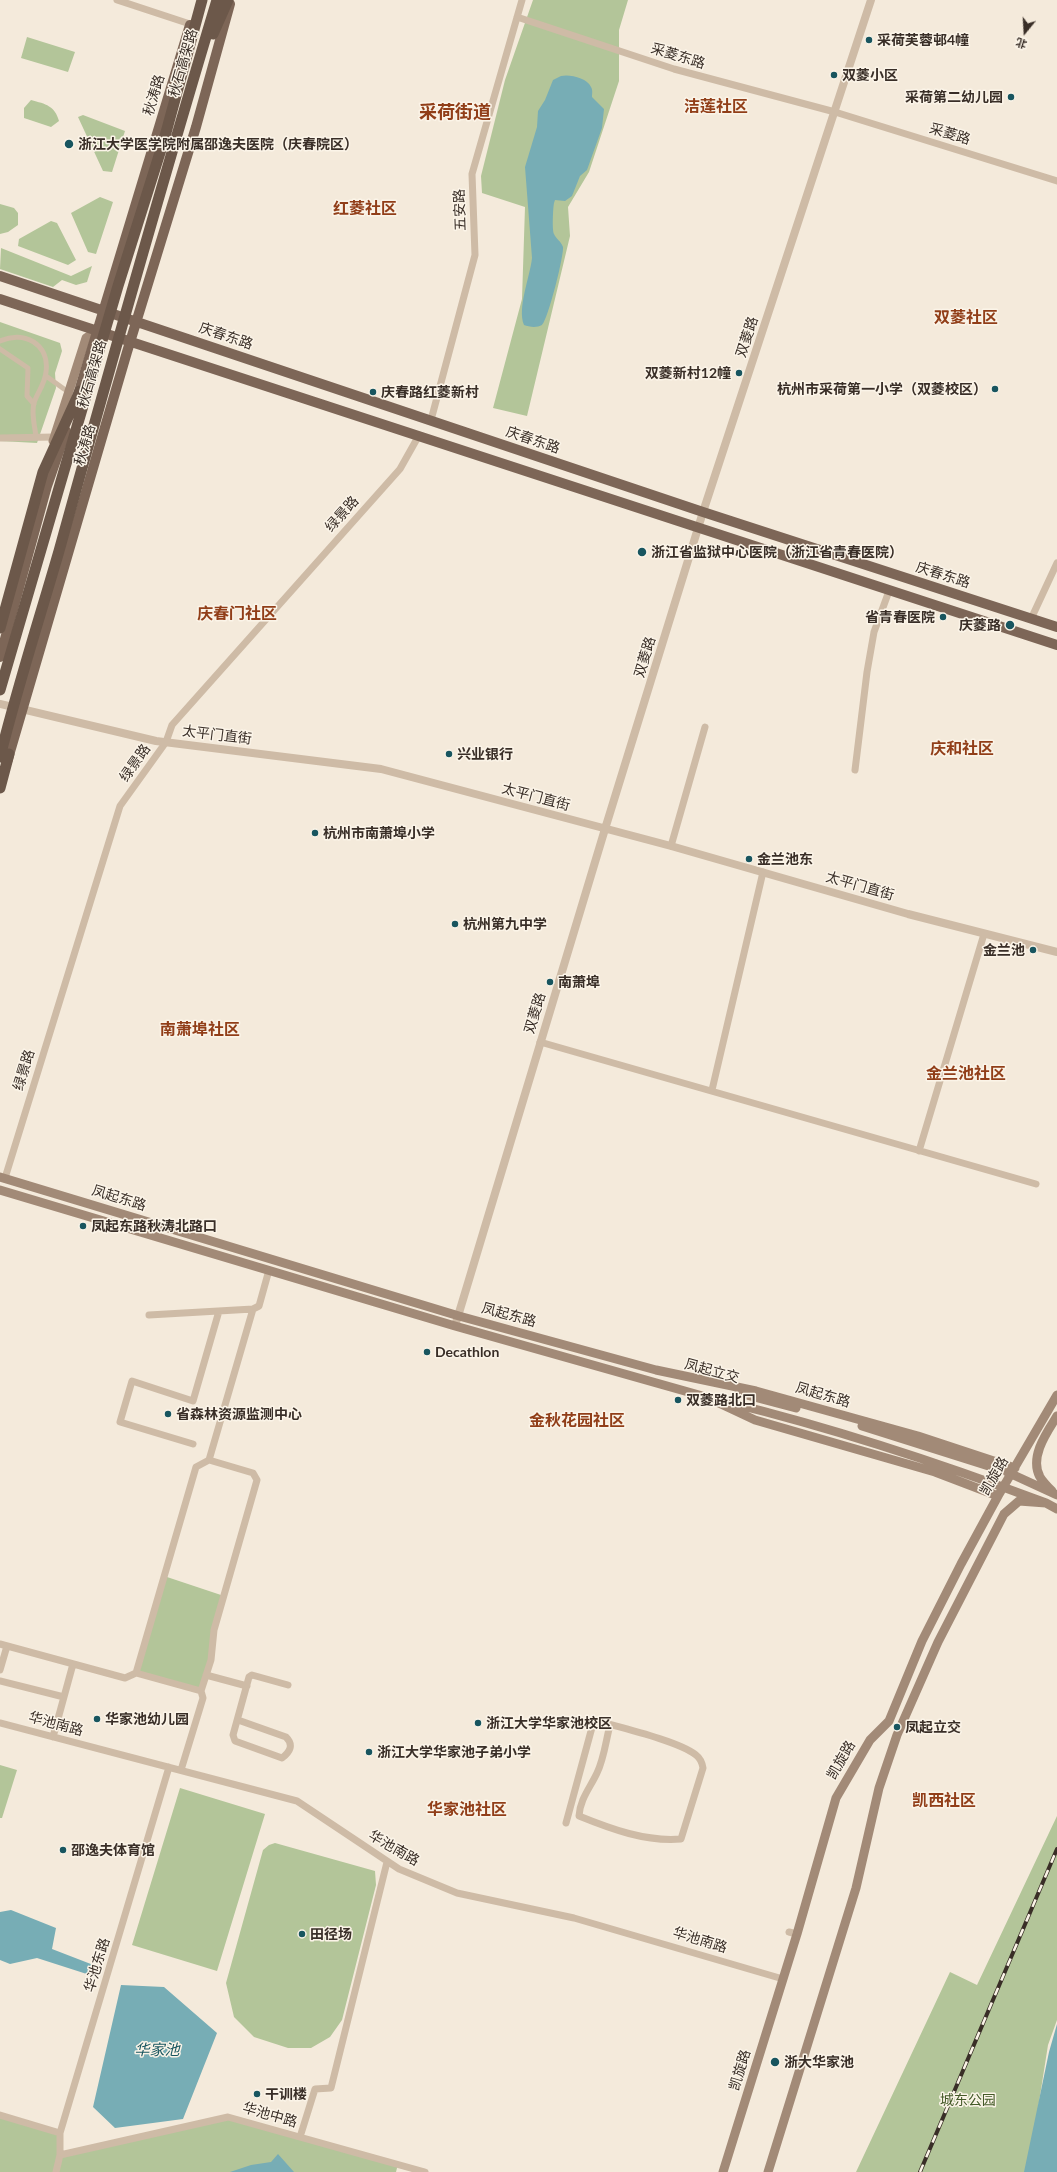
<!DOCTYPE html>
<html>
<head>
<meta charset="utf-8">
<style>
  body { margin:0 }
  #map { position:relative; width:1057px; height:2172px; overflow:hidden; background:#f4eadb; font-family:Lato,"Noto Sans SC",sans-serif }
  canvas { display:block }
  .north { position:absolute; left:1005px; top:12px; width:40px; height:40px; -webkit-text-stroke:3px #fbf4e8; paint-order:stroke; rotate:198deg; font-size:11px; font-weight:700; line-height:16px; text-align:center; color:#392e27 }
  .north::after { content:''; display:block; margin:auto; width:14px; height:18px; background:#392e27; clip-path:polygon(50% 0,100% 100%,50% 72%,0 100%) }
</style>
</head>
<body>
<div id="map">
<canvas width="1057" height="2172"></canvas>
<div class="north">北</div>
</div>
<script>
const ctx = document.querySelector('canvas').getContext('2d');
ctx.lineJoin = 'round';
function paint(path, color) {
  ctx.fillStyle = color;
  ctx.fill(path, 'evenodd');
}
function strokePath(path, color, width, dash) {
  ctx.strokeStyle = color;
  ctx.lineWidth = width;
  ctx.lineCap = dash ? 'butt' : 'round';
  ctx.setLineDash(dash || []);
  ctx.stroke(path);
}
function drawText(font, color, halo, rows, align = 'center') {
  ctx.font = font + ' Lato,"Noto Sans SC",sans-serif';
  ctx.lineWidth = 3;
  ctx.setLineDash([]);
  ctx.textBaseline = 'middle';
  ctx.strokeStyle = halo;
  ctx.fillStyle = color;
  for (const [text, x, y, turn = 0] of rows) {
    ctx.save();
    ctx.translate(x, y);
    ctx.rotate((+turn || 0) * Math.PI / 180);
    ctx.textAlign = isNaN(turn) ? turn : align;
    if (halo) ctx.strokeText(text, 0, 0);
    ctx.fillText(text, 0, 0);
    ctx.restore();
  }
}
paint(new Path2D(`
  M533 0H628L619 30V81L589 172 568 207 570 236 527 416 493 408 522 299 525 207 482 193 481 176 505 80Z
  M27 37 75 52 68 72 21 58Z
  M31 100C46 104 55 106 59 121L51 127 24 118V108Z
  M83 115 125 131 112 172 103 171 78 117Z
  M100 197 113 202 96 254 88 252 71 213Z
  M0 204 14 208 18 213V225L8 232 0 234Z
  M51 221 57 223 76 260 68 265 18 246 19 239Z
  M1 248 71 276 92 266 87 282 76 285 62 280 53 287 0 269Z
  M0 322 60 343 62 351 55 373 56 388 37 443 0 441Z
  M164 1576 224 1596 201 1691 136 1673Z
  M0 1765 17 1770 2 1818H0Z
  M180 1788 265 1814 217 1971 132 1945Z
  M1057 1816V2020L1048 2045 1028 2172H856L950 1972 977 1985Z
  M275 1843 375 1871 376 1885 342 2020 330 2037 311 2048H288L254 2037 234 2017 226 1983 263 1850 269 1845Z
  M0 2115 60 2133V2155L228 2117 398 2164 396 2172H0Z`), '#b3c599');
paint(new Path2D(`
  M561 76C570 74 587 78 591 87 593 90 592 94 592 97L604 109 602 128 587 170 580 176 572 196 565 201 555 200 554 203C553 208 552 230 554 234 556 239 561 241 563 247 564 256 548 320 542 325 537 328 529 327 524 325 517 308 530 277 532 258L525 167 537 127 538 111 545 100 553 80Z
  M11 1910 56 1928 52 1949 96 1966 93 1976 37 1958 10 1964 0 1960V1912Z
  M121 1985 164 1987 217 2033 183 2119 115 2128 93 2107Z
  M1057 2024V2172H1024L1049 2052Z
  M278 2154 294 2172H230L251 2165 271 2162Z`), '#77adb5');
strokePath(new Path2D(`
  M0 341C24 330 50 344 46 372 45 384 37 393 34 403 31 413 35 427 36 437
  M0 349 28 368 27 396 34 404
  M46 376 64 389`), '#cebba6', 5);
strokePath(new Path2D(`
  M117 0 190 24
  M517 17 674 69 835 112 1057 181
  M431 420 475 255 472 174 522 0
  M0 438 54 437
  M1031 619 1057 563
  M855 770 867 672 874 632 889 591
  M671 846 705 727
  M540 1042 1036 1184
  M712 1090 763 872
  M919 1151 984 934
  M5 1178 120 806 166 742 172 725 400 469 418 437
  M149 1315 253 1309 259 1306 269 1270
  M193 1444 120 1422 132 1381 193 1401 219 1311
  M0 1644 125 1678 136 1673 201 1691 211 1660 214 1630 257 1480 253 1473 209 1460
  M0 1670 7 1646
  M136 1673 196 1467 209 1460 253 1309
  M206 1675 247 1686
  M0 1681 64 1697
  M238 1720 286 1737C294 1745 290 1752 282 1758L235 1741 233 1735 249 1677 252 1675 288 1685
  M0 1723 297 1801 399 1869 457 1893 574 1918 783 1979
  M53 1737 73 1664
  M181 1770 203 1698 201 1691
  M566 1823 594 1720C618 1727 679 1741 696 1755 700 1758 702 1762 703 1768L681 1839C646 1842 611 1829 579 1816 580 1799 590 1788 597 1773 604 1759 606 1740 610 1725
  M789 1932 797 1934
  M0 2115 60 2133
  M300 2137 315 2089 331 2088 387 1862
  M60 2155 228 2117 425 2172
  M56 2172 60 2155V2133L169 1767`), '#cebba6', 7);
strokePath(new Path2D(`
  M0 704 156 741 381 769 671 846 908 914 1057 952
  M455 1326 605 829 703 512 871 0`), '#cebba6', 8);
strokePath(new Path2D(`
  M53 441 86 338 98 330
  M0 1177 459 1316 656 1370 756 1391 918 1436 1015 1468
  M0 1190 455 1326 706 1397 755 1420 935 1472 998 1496
  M739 1393 796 1408
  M727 1402C837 1429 940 1463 1046 1503L1057 1509
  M862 1426 995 1468
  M1007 1472 1057 1495
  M1052 1491C1048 1487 1043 1482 1040 1477 1029 1457 1047 1432 1057 1416
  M723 2172 797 1934 836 1798 870 1740 889 1721 922 1641 961 1564 998 1496 1057 1395
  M768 2172 856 1888 879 1788 897 1735 938 1642 1004 1514 1019 1501 1046 1503`), '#a28a77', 9);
strokePath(new Path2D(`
  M0 276 703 512 1057 627
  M0 299 1057 645
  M77 398 190 25
  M0 657 47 486 66 431
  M7 762 127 352 196 127 230 4`), '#7d6657', 10);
strokePath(new Path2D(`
  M213 34 228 0
  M0 628 43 472 80 391
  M0 690 118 286 164 140 202 0
  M0 757C17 688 39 620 59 551 110 367 162 183 217 0
  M0 788 9 754`), '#6c584a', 11);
const rail = new Path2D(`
  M920 2172 1057 1849`);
strokePath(rail, '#392e27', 4);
strokePath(rail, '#fbf4e8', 2.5, [8]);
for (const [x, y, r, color] of [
  [869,40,4,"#18555f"],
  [834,75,4,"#18555f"],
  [1011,97,4,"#18555f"],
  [69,144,5,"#18555f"],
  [739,373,4,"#18555f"],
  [995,389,4,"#18555f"],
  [373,392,4,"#18555f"],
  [642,552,5,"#18555f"],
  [943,617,4,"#18555f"],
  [1010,625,5,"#18555f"],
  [449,754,4,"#18555f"],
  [315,833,4,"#18555f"],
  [749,859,4,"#18555f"],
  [455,924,4,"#18555f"],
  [1033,950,4,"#18555f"],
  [550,982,4,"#18555f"],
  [83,1226,4,"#18555f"],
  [427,1352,4,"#18555f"],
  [678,1400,4,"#18555f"],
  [168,1414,4,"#18555f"],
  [97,1719,4,"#18555f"],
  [478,1723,4,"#18555f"],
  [897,1727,4,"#18555f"],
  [369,1752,4,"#18555f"],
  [63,1850,4,"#18555f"],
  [302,1934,4,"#18555f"],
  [775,2062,5,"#18555f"],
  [257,2094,4,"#18555f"]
]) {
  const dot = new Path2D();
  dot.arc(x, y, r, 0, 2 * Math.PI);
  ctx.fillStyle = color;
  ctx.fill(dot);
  strokePath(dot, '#fbf4e8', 1.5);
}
drawText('bold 14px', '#392e27', '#fbf4e8', [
  ["采荷芙蓉邨4幢",877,40],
  ["双菱小区",842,75],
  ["采荷第二幼儿园",1003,97,"right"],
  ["浙江大学医学院附属邵逸夫医院（庆春院区）",78,144],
  ["双菱新村12幢",731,373,"right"],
  ["杭州市采荷第一小学（双菱校区）",987,389,"right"],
  ["庆春路红菱新村",381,392],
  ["浙江省监狱中心医院（浙江省青春医院）",651,552],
  ["省青春医院",935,617,"right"],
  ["庆菱路",1001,625,"right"],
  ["兴业银行",457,754],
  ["杭州市南萧埠小学",323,833],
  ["金兰池东",757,859],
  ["杭州第九中学",463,924],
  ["金兰池",1025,950,"right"],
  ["南萧埠",558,982],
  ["凤起东路秋涛北路口",91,1226],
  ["Decathlon",435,1352],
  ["双菱路北口",686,1400],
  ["省森林资源监测中心",176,1414],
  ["华家池幼儿园",105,1719],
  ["浙江大学华家池校区",486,1723],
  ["凤起立交",905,1727],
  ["浙江大学华家池子弟小学",377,1752],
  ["邵逸夫体育馆",71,1850],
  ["田径场",310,1934],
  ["浙大华家池",784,2062],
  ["干训楼",265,2094]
], 'left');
drawText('14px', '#392e27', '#fbf4e8', [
  ["采菱东路",678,56,17],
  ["秋石高架路",183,63,-74],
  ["秋涛路",154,95,-73],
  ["采菱路",950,134,17],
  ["五安路",460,210,-92],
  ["庆春东路",226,336,19],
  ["双菱路",747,337,-72],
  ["秋石高架路",92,374,-74],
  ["庆春东路",533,440,19],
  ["秋涛路",85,445,-74],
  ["绿景路",342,514,-48],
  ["庆春东路",943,575,18],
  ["双菱路",645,657,-73],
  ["太平门直街",217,735,7],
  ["绿景路",135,763,-55],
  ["太平门直街",536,797,15],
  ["太平门直街",860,886,16],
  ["双菱路",535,1013,-73],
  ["绿景路",24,1070,-73],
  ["凤起东路",119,1198,17],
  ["凤起东路",509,1315,15],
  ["凤起立交",712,1371,15],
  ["凤起东路",823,1395,16],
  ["凯旋路",994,1476,-60],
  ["华池南路",56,1724,15],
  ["凯旋路",841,1760,-60],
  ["华池南路",394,1848,30],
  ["华池南路",700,1940,17],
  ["华池东路",97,1965,-73],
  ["凯旋路",740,2070,-73],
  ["华池中路",270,2115,16]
]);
drawText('14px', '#445a28', '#fbf4e8', [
  ["城东公园",968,2100]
]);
drawText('italic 15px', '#18555f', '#fbf4e8', [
  ["华家池",157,2050]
]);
drawText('bold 16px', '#913e18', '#fbf4e8', [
  ["洁莲社区",716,107],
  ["红菱社区",365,209],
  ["双菱社区",966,318],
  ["庆春门社区",237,614],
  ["庆和社区",962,749],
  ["南萧埠社区",200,1030],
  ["金兰池社区",966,1074],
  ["金秋花园社区",577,1421],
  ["凯西社区",944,1801],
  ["华家池社区",467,1810]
]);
drawText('bold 18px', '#913e18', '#fbf4e8', [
  ["采荷街道",455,112]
]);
</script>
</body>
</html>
